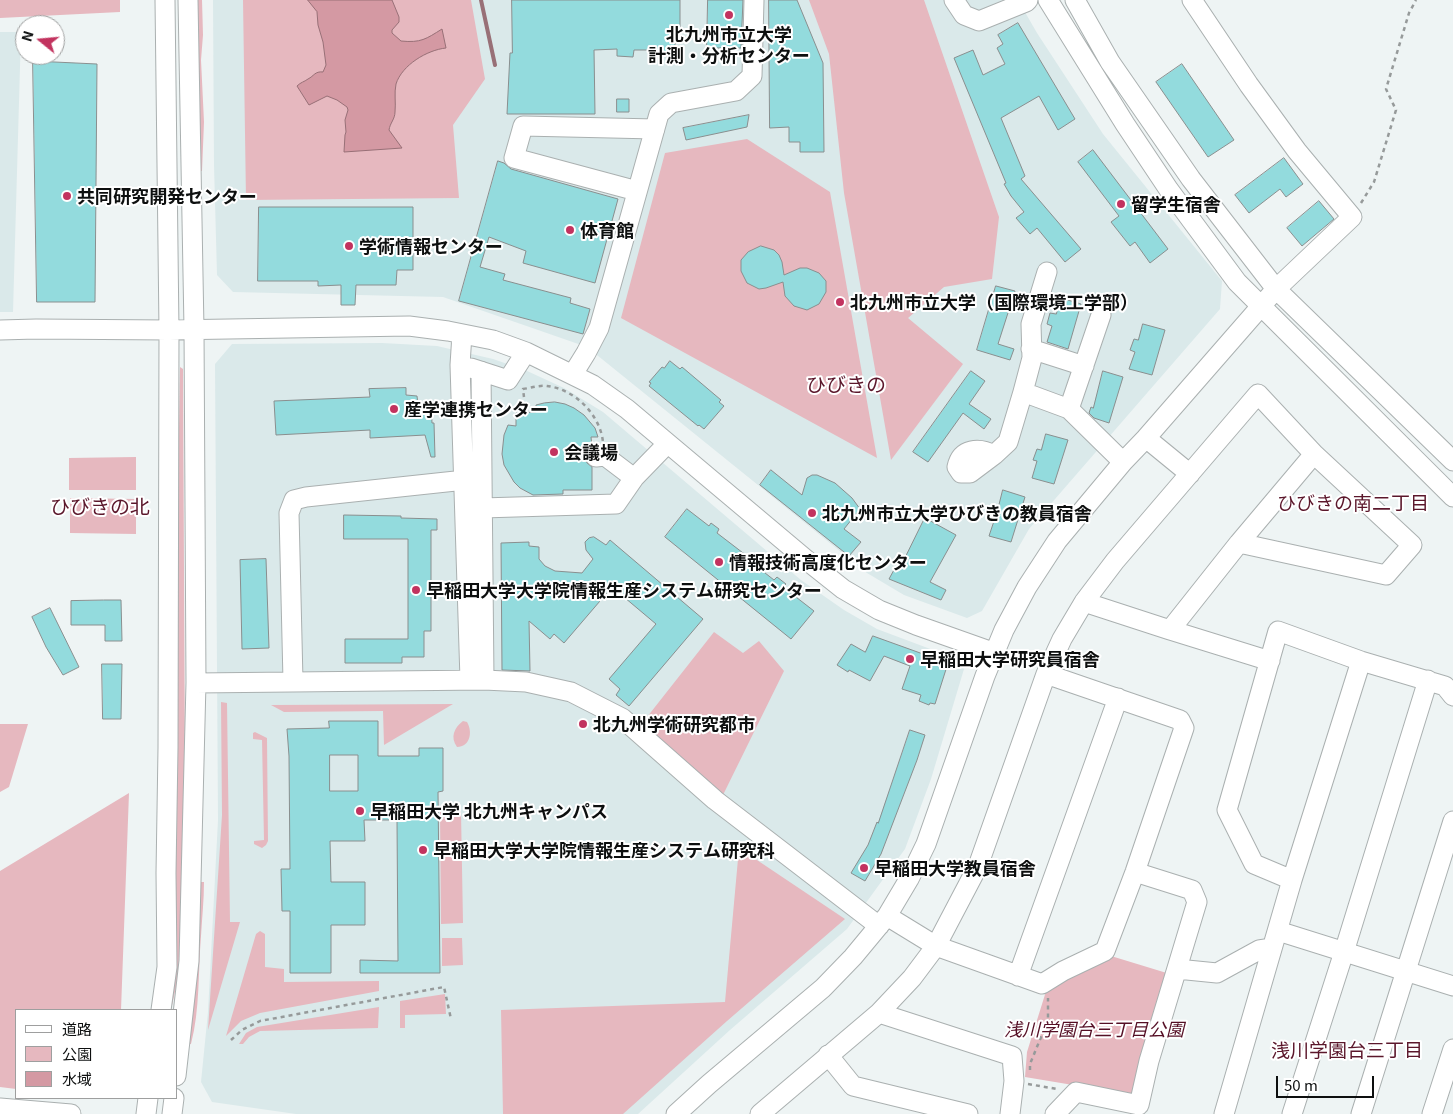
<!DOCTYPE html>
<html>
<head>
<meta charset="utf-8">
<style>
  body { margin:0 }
  #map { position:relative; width:1453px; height:1114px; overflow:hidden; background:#eef4f4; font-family:Georgia,"Noto Sans JP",serif }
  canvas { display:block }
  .legend { position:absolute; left:15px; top:1009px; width:162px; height:90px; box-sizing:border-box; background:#fff; border:1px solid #9e9f9f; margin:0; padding:6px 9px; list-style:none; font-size:15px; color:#0d0f0f }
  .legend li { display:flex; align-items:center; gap:10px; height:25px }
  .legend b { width:25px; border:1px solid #9e9f9f }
  .north { position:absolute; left:15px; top:15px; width:50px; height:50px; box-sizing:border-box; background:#fff; border:1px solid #9e9f9f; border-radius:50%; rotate:287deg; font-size:14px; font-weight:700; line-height:20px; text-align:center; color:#0d0f0f }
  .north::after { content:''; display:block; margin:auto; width:18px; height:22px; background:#c2335f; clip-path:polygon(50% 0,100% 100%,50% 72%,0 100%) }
  .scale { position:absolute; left:1276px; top:1076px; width:98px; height:22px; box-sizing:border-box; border:2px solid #0d0f0f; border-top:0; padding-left:6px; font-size:15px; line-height:18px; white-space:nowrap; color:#0d0f0f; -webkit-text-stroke:4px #fff; paint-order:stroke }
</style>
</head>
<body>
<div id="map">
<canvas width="1453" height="1114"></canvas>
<ul class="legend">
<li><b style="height:6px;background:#fff"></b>道路</li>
<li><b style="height:14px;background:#e6b8bf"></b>公園</li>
<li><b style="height:14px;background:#d499a3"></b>水域</li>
</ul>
<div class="north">N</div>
<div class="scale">50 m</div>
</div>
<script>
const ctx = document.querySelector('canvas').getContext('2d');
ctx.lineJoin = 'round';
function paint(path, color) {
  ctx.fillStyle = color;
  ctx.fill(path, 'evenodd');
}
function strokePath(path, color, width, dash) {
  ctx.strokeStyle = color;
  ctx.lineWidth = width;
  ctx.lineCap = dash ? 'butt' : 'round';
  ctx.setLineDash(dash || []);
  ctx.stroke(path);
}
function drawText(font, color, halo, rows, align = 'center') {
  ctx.font = font + ' Georgia,"Noto Sans JP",serif';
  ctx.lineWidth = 4;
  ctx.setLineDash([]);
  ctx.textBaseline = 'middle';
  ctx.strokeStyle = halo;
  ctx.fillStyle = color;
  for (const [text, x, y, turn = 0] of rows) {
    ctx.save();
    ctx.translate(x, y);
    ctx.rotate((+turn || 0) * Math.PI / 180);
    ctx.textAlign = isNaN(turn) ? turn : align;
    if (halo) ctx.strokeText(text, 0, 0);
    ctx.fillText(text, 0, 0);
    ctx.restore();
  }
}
paint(new Path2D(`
  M213 0H1018L1037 33 1103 134 1222 281 1220 309 1029 529 982 611 967 618 904 595 867 573 587 347 443 297 233 292 217 275 214 165Z
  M0 32H21L13 312H0Z
  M382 343 437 346 493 359 525 370 564 388 603 412 801 580 844 610 877 629 957 659 964 669 931 779 905 849 847 929 730 1030 638 1114H296L212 1102 201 1082 208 1012 218 820 215 364 232 344Z`), '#dae9ea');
paint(new Path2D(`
  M0 0H120V12L0 18Z
  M194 0H202L203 35 201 60 204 122 202 171H195Z
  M243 0H471L485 79 453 125 459 198 246 200Z
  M809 0H924L999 217 992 279 944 287 908 318 963 364 891 460 844 193 829 54Z
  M747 139 830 192 877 458 621 318 665 153Z
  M180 367 183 369 185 771 184 844 178 978 171 1010H164L173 485 179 427Z
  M136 457V490H69V458Z
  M70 498 136 499V534L70 533Z
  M714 632 743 653 759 641 784 671 722 797 640 726Z
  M221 702 227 703 230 922H240L208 1030 222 815Z
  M453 704 384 745 383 711 284 712 271 705Z
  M463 721 467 722C473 732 470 747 457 747 450 737 454 728 463 721Z
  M0 724H28L9 787 0 792Z
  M255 732 267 738 268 841 266 845 262 848 254 844V841L264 840 262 740 253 739V733Z
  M129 793 121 1010H16V1089L0 1087V871Z
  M440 811 461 812 463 923 441 924Z
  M739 848 845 919 727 1021 623 1114H503L501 1010 725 1002Z
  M197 882H204C204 900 202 918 201 936 198 972 200 1009 191 1044H185Z
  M260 931 265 934V967L284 969V982L379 981V991L260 1013 241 1021 226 1036 256 934Z
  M442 938H462L463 965 442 966Z
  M1111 956 1170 974 1133 1095 1025 1077 1027 1052 1048 985Z
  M445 994 446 1014 405 1015V1028H400V1001Z
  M379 1007 378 1028 260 1031 249 1037 243 1044H239L246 1033 257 1027Z`), '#e6b8bf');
const water = new Path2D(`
  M308 0H392L399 17V22L392 30V33L401 41C421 43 426 39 442 29L446 48C427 50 402 65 396 84 394 93 396 103 395 112 395 119 390 123 389 130L402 148 344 152 345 135 346 132 345 120 348 110 347 107 337 100 327 96 309 105 297 86C301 82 304 82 308 79 314 76 315 71 323 72L326 65 323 42 318 25 317 12Z`);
paint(water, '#d499a3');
strokePath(water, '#987077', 1);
strokePath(new Path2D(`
  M481 0 495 65`), '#987077', 4);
const building = new Path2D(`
  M512 0H680V42L675 43V57L653 56V50H634L633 57 617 56V49L594 50 595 114H507L510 53H512Z
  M708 0H743L741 48H707Z
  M769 0H797L823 63 824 152H800V142H789V127L770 128Z
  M1018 23 1075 119 1058 130 1039 96 1001 118 1025 176 1021 179 1081 249 1065 262 1037 228 1030 234 1016 218 1024 212 1011 196 1004 184 1006 183 954 58 973 50 983 75 1005 64 997 48 1003 44 998 35Z
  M33 61 97 64 95 302H37Z
  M1182 64 1234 140 1208 157 1156 82Z
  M617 99H629V112H617Z
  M749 115 747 127 686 140 683 128Z
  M1093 150 1168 249 1150 263 1135 242 1130 246 1111 222 1119 216 1078 162Z
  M1284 158 1303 184 1286 197 1280 189 1249 213 1235 195Z
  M498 161 504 163 511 169 618 199 595 283 523 263 526 251 489 237 480 267 505 274 503 280 571 298 570 303 590 309 583 334 459 301Z
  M1319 201 1334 219 1302 246 1287 228Z
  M259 207H413V270H397L396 285H356L355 305H341V285L318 286V281H258Z
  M761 246 774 250 779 255 782 262 784 275 800 268H807L819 273 826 281V292L819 304 807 310 794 306 785 296 783 282 766 288 759 289 747 283 741 271V260L748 252Z
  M996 286 1015 291 998 344 1014 349 1010 360 977 350Z
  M1061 298 1081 304 1068 349 1047 342 1052 326 1047 324 1050 313 1056 314Z
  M1143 324 1165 330 1152 375 1129 369 1135 352 1130 350 1134 339 1138 340Z
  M670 361 680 369 682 367 721 400 719 402 724 406 704 429 699 425 698 426 649 386 651 383 649 382 662 367 664 368Z
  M971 371 985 381 969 404 991 419 984 429 963 413 928 462 913 452Z
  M1103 371 1123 377 1109 423 1094 418 1089 413 1091 407 1093 408Z
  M406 388V395L417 396 418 404 431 403 432 423H434L435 457H431L425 435 370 438V430L276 435 274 401 370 397 369 389Z
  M555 402 565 404 574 408 584 415 595 428 598 437H591L592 447 586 452 585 458 587 463 592 467V490H563V494L533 495 520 488 514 482 504 465 502 454 504 435 508 425 516 426V413L536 412V405L544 403Z
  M1046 434 1068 440 1054 484 1032 478 1037 461 1033 460 1037 449 1041 450Z
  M771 470 802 495 807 478 812 475H817L835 483 852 498 860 509 844 529 861 542 849 556 760 485Z
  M1003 490 1025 497 1011 542 989 536 995 518 990 517 993 505 998 507Z
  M687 509 709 526 711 523 719 529 717 533 747 556 746 558 774 580 777 577 786 584 783 587 814 611 791 639 665 537Z
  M344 515 401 516V518L437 519V530H431V631H424V657H402V663H345V639H408V539H344Z
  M925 518 956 535 930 582 946 590 941 600 889 579 895 568 899 569Z
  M594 537 606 545 610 540 703 619 629 706 616 695 620 689 609 679 656 624 612 587 564 643 554 634 550 639 529 621 530 671 502 670 501 543 529 542V546L539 547V559L545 566 555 571 582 573 593 559 586 550 585 542 589 538Z
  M266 559 269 648 242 649 240 560Z
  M104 600H121L122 641H105V625H71V601Z
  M50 608 79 667 63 675 46 647 32 617Z
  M873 636 948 663 935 704 930 703 929 705 919 701 921 695 902 689 910 666 884 656 870 681 849 670 848 672 837 665 851 644 865 652Z
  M102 664H122L121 719H103Z
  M329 721H378V756H419V748H443V791L438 792 440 973H360V960L398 961 397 820H364L365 841H330L331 882H365V925H331V973H290V911H282L281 869H290L289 756 287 729 329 728ZM330 755H358V791H330Z
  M910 730 925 735 917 760 881 854 865 881 851 873 868 845 877 822 878 823Z`);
paint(building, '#93dbdd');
strokePath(building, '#8a8f8f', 1);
const minor = new Path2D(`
  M954 0 964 15 979 21 1026 2 1028 0
  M1048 0 1125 124 1169 190 1237 282 1453 497
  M1075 0 1110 62 1191 179 1276 289 1453 461
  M637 191 514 158 523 126 655 129
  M0 330 36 329 169 330 409 326 448 331 493 340 526 352 593 385 627 409 809 562 843 589 879 610 916 625 995 653
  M462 334 460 365 470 680
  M1031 349 1084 366
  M471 368 508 380 526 352
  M481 371 484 680
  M573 374 586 353 599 328 659 114 671 103 736 91 752 76 754 0
  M1023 392 1032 358 1031 324 1047 272
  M1069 409 1101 315
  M1146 438 1190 474
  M994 455C979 447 961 448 957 467L961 473H970L994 455 1008 442 1023 392 1069 409 1123 462
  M596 457 605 456 634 478
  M482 508 616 504 634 478 667 444
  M1084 602 1170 630 1239 543 1314 454
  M1170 630 1270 661
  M293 681 289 513 294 500 306 497 465 480
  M196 683 484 680 526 682 571 692 622 718 715 800 879 926
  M1292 880 1254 864 1227 810 1278 631 1361 661 1445 686 1453 696
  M887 916 936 946 1042 984 1063 971 1105 951 1135 872 1184 728 1180 720 1046 674
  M1278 931 1453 986
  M1177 969 1217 973 1259 950 1272 948
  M1018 976 1118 698
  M161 1010 167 967 166 873 168 748 169 330 165 0
  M879 1013 1012 1056 1014 1081 1010 1114
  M828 1055 853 1086 968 1114
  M176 1076 189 961 196 683 194 329 188 0
  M0 1108 71 1114
  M146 1114 148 1098
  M172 1114 174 1098
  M676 1114 709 1084 823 988 853 957 887 916 909 879 926 844 985 676 1004 630 1027 587 1057 541 1123 462 1146 438 1276 289 1352 217 1297 151 1249 85 1192 0
  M760 1114 879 1013 912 978 936 946 978 866 1046 674 1062 639 1084 602 1115 561 1258 394 1314 454 1412 545 1386 575 1239 543
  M1055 1114 1076 1092 1139 1105 1149 1061 1197 902 1192 890 1135 872
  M1224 1114 1292 880 1361 661
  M1292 1114 1344 952 1428 680
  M1361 1114 1453 821
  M1432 1114 1453 1049`);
strokePath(minor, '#aab0b0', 21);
strokePath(new Path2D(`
  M1361 203 1374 182 1396 110 1386 89 1409 13 1416 0
  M524 397 523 389C531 388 539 385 547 386 574 389 600 414 603 442
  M231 1040 242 1030 260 1021 444 987 451 1019
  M1030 1070V1064L1048 1020V998
  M1028 1084 1057 1089`), '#969a9a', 2.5, [4, 4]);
strokePath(minor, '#fff', 19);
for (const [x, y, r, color] of [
  [729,15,5,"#c2335f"],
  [67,196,5,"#c2335f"],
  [1121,204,5,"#c2335f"],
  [570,230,5,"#c2335f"],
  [349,246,5,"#c2335f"],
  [840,302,5,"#c2335f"],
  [394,409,5,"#c2335f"],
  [554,452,5,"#c2335f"],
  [812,513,5,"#c2335f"],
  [719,562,5,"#c2335f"],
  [416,590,5,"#c2335f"],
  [910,659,5,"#c2335f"],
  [583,724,5,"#c2335f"],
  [360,811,5,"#c2335f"],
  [423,850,5,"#c2335f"],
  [864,868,5,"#c2335f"]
]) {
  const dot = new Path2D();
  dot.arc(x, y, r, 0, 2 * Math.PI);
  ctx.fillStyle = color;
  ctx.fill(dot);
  strokePath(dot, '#fff', 2);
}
drawText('bold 18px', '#0d0f0f', '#fff', [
  ["北九州市立大学",729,34,"center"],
  ["計測・分析センター",729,55,"center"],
  ["共同研究開発センター",77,196],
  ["留学生宿舎",1131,204],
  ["体育館",580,230],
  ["学術情報センター",359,246],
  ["北九州市立大学（国際環境工学部）",850,302],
  ["産学連携センター",404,409],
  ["会議場",564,452],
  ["北九州市立大学ひびきの教員宿舎",822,513],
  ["情報技術高度化センター",729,562],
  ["早稲田大学大学院情報生産システム研究センター",426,590],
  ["早稲田大学研究員宿舎",920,659],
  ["北九州学術研究都市",593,724],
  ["早稲田大学 北九州キャンパス",370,811],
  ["早稲田大学大学院情報生産システム研究科",433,850],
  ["早稲田大学教員宿舎",874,868]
], 'left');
drawText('italic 18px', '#550f25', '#fff', [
  ["浅川学園台三丁目公園",1094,1029]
]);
drawText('19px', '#5b172b', '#fff', [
  ["ひびきの南二丁目",1353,503],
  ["浅川学園台三丁目",1347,1050]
]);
drawText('20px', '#5b172b', '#fff', [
  ["ひびきの",846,384],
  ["ひびきの北",100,506]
]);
</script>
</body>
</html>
